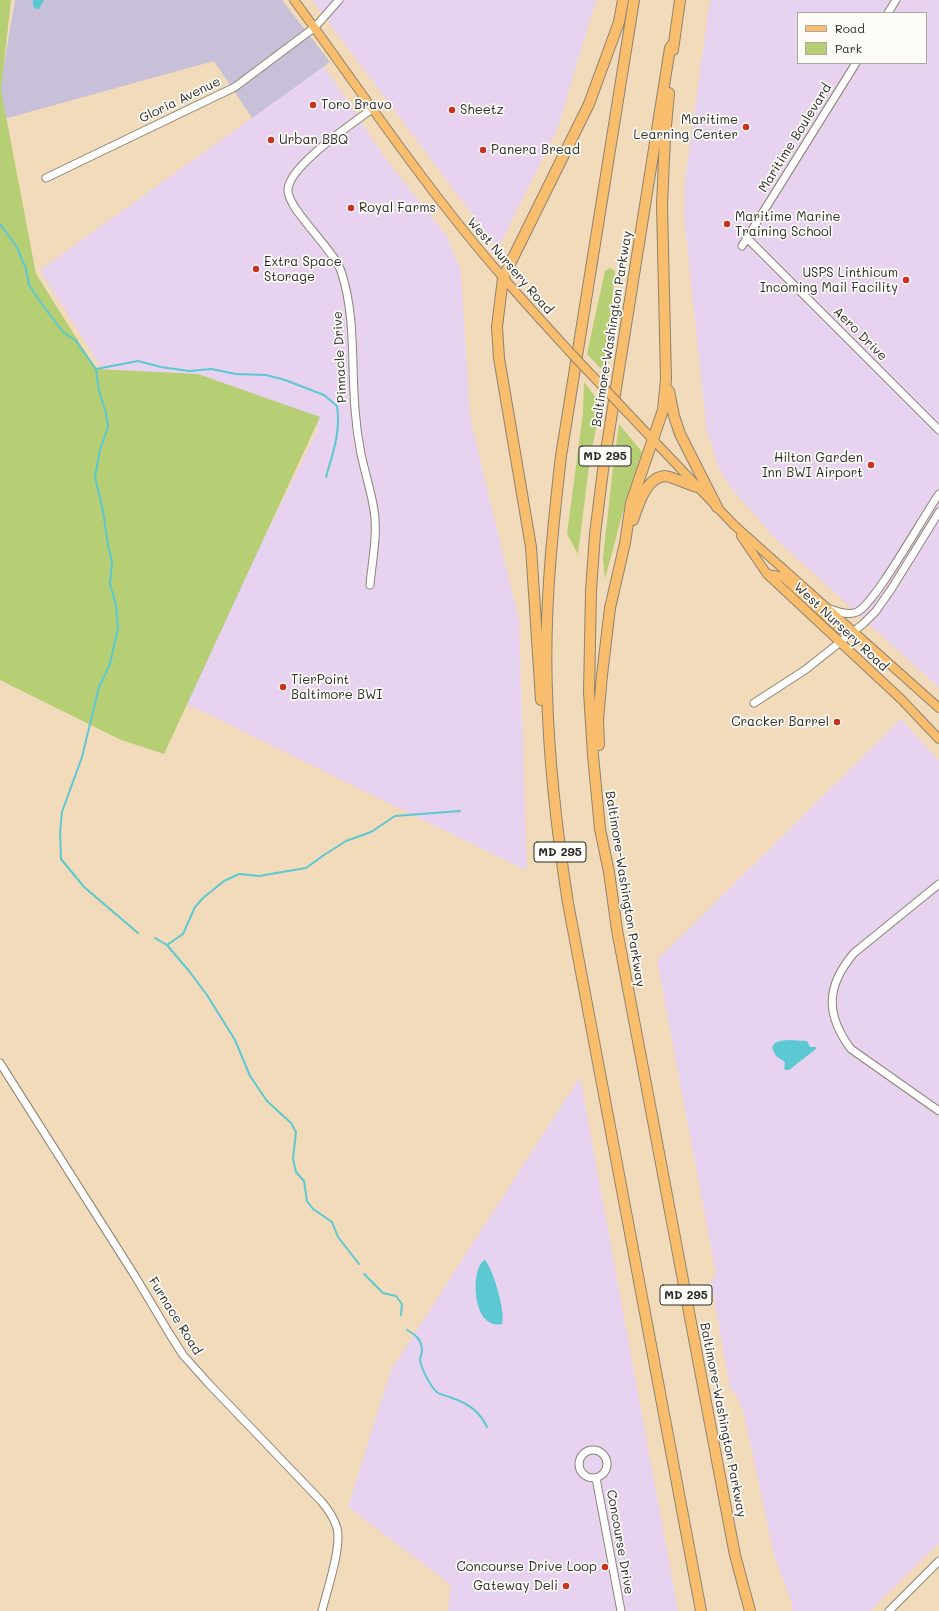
<!DOCTYPE html>
<html>
<head>
<meta charset="utf-8">
<style>
  body { margin:0 }
  #map { position:relative; width:939px; height:1611px; overflow:hidden; background:#f1dbbb; font-family:Mali,sans-serif }
  canvas { display:block }
  .legend { position:absolute; left:797px; top:12px; width:130px; height:52px; box-sizing:border-box; background:#fdfcf7; border:1px solid #a9a8a5; margin:0; padding:5px 7px; list-style:none; font-size:12px; color:#2b2b2b }
  .legend li { display:flex; align-items:center; gap:8px; height:20px }
  .legend b { width:20px; border:1px solid #a9a8a5 }
</style>
</head>
<body>
<div id="map">
<canvas width="939" height="1611"></canvas>
<ul class="legend">
<li><b style="height:5px;background:#f9be6d"></b>Road</li>
<li><b style="height:11px;background:#b6ce74"></b>Park</li>
</ul>
</div>
<script>
const ctx = document.querySelector('canvas').getContext('2d');
ctx.lineJoin = 'round';
function paint(path, color) {
  ctx.fillStyle = color;
  ctx.fill(path, 'evenodd');
}
function strokePath(path, color, width, dash) {
  ctx.strokeStyle = color;
  ctx.lineWidth = width;
  ctx.lineCap = dash ? 'butt' : 'round';
  ctx.setLineDash(dash || []);
  ctx.stroke(path);
}
function drawText(font, color, halo, rows, align = 'center') {
  ctx.font = font + ' Mali,sans-serif';
  ctx.lineWidth = 3.5;
  ctx.setLineDash([]);
  ctx.textBaseline = 'middle';
  ctx.strokeStyle = halo;
  ctx.fillStyle = color;
  for (const [text, x, y, turn = 0] of rows) {
    ctx.save();
    ctx.translate(x, y);
    ctx.rotate((+turn || 0) * Math.PI / 180);
    ctx.textAlign = isNaN(turn) ? turn : align;
    if (halo) ctx.strokeText(text, 0, 0);
    ctx.fillText(text, 0, 0);
    ctx.restore();
  }
}
paint(new Path2D(`
  M312 0H596L558 127 498 249Z
  M710 0H939V688L776 539 731 488 718 467 710 438 707 433 684 216 685 180ZM798 13H926V63H798Z
  M324 66 385 158 446 235 461 271 470 418 519 620 527 871 183 702 319 427 108 378 40 270Z
  M901 719 939 761V1543L870 1611H792V1604L774 1555 744 1413 737 1396 730 1388 711 1281 716 1274 657 960Z
  M580 1077 678 1611H448L451 1585 348 1507 391 1370Z`), '#e7d2ef');
paint(new Path2D(`
  M15 0H282L330 62 252 118 214 61 0 120V88Z`), '#c8bfd8');
paint(new Path2D(`
  M0 0H11L1 90 36 274 96 369 198 374 320 417 164 754 121 740 0 680Z
  M610 268 615 271 605 373 587 354 605 271Z
  M584 382 601 404 590 458 578 554 567 534 583 413Z
  M619 424 642 452 626 500 605 579 603 558 613 467Z`), '#b6ce74');
paint(new Path2D(`
  M33 0H44L39 9H36L33 6Z
  M789 1040 807 1041 810 1047H816V1049L789 1070H786L784 1069 785 1062 776 1056 772 1048C774 1040 782 1041 789 1040Z
  M485 1260C493 1269 506 1312 502 1324 470 1330 471 1265 485 1260Z`), '#5cc9d2');
strokePath(new Path2D(`
  M0 224 17 247 26 269 29 285 44 307 63 332 76 341 96 369 99 391 106 413 108 427 100 450 95 477 103 511 108 545 112 562 110 584 116 605 118 628 110 664 99 687 82 757 62 812 60 832 61 859 84 887 138 933
  M96 369 138 361 161 367 189 371 211 369 236 374 266 375 285 380 324 395 337 406C341 431 333 453 326 477
  M155 938 167 945 189 971 207 995 235 1040 250 1076 267 1101 291 1123 296 1132 293 1159 296 1172 304 1181 307 1201 313 1209 332 1222 338 1237 359 1264
  M167 945 183 934 195 907 203 898 224 881 239 874 259 876 306 868 324 855 346 841 371 832 395 816 460 811
  M364 1274 383 1293 396 1296 402 1304 401 1315
  M407 1330C416 1335 422 1340 422 1351 422 1354 420 1357 420 1360 421 1368 431 1388 438 1393 441 1395 448 1396 452 1398 468 1403 480 1412 487 1427`), '#5cc9d2', 2);
const minor = new Path2D(`
  M888 13 896 0
  M46 178 235 87 315 27 339 0
  M747 238 939 430
  M742 246 856 63
  M370 585C372 561 378 534 374 510 371 491 365 473 361 454 358 439 356 424 355 409 351 363 356 316 341 271 333 248 286 208 288 189 290 165 352 124 372 109
  M827 608C836 611 848 616 857 612 875 604 924 515 939 494
  M754 703 805 670 863 624 876 611 892 588 939 512
  M939 884 854 953C826 986 825 1014 851 1049L939 1111
  M0 1063 135 1276 169 1333 183 1355 209 1384 321 1501C328 1509 334 1518 337 1528 342 1547 327 1590 322 1611
  M579 1464a14 14 0 1 1 28 0a14 14 0 1 1-28 0Z
  M596 1478 621 1611
  M889 1611 939 1561`);
const major = new Path2D(`
  M294 0C347 71 395 144 450 213 487 261 528 306 569 351
  M585 368 605 389
  M621 406 734 525 939 708
  M741 536 767 574 901 699 939 739
  M768 574 783 577 840 629 853 631`);
const highway = new Path2D(`
  M634 0 561 456C552 534 544 613 547 692 549 763 557 833 568 903L701 1611
  M673 44 670 48 603 470 595 534 591 591 589 692 593 755 600 829 609 872 617 930 725 1503 735 1555 750 1611
  M673 50 680 0
  M669 391 674 416 680 434 717 507
  M633 520C638 506 646 477 665 476 670 476 690 485 697 487
  M541 700 531 547 499 358 497 327 503 278 589 104 619 22 623 0
  M599 745 598 720 602 675 610 608 625 543 631 503 663 410 666 379 662 205 665 137 669 93`);
strokePath(minor, '#8e8373', 9);
strokePath(major, '#8e8373', 10);
strokePath(highway, '#8e8373', 12);
strokePath(minor, '#fff', 7);
strokePath(major, '#f9be6d', 8);
strokePath(highway, '#f9be6d', 10);
const majorBridge = new Path2D(`
  M569 351 585 368
  M605 389 621 406`);
strokePath(majorBridge, '#8e8373', 10, []);
strokePath(majorBridge, '#f9be6d', 8);
for (const [x, y, r, color] of [
  [313,105,4,"#c8321e"],
  [452,110,4,"#c8321e"],
  [746,127,4,"#c8321e"],
  [271,140,4,"#c8321e"],
  [483,150,4,"#c8321e"],
  [351,208,4,"#c8321e"],
  [727,224,4,"#c8321e"],
  [256,269,4,"#c8321e"],
  [906,280,4,"#c8321e"],
  [871,465,4,"#c8321e"],
  [283,687,4,"#c8321e"],
  [837,722,4,"#c8321e"],
  [605,1567,4,"#c8321e"],
  [566,1586,4,"#c8321e"]
]) {
  const dot = new Path2D();
  dot.arc(x, y, r, 0, 2 * Math.PI);
  ctx.fillStyle = color;
  ctx.fill(dot);
  strokePath(dot, '#fdfcf7', 1.5);
}
for (const [x, y, w] of [
  [605,456,52],
  [560,852,52],
  [686,1295,52]
]) {
  const box = new Path2D();
  box.roundRect(x - w / 2, y - 10, w, 20, 3);
  ctx.fillStyle = '#fdfcf7';
  ctx.fill(box);
  strokePath(box, '#2b2b2b', 1);
}
drawText('bold 12px', '#2b2b2b', null, [
  ["MD 295",605,456],
  ["MD 295",560,852],
  ["MD 295",686,1295]
]);
drawText('13px', '#2b2b2b', '#fdfcf7', [
  ["Gloria Avenue",180,100,-26],
  ["Maritime Boulevard",795,138,-58],
  ["West Nursery Road",510,266,49],
  ["Baltimore-Washington Parkway",612,329,-81],
  ["Aero Drive",860,334,45],
  ["Pinnacle Drive",340,357,-93],
  ["West Nursery Road",841,627,43],
  ["Baltimore-Washington Parkway",625,889,81],
  ["Furnace Road",175,1316,58],
  ["Baltimore-Washington Parkway",723,1420,79],
  ["Concourse Drive",620,1542,80]
]);
drawText('13px', '#2b2b2b', '#fdfcf7', [
  ["Toro Bravo",321,105],
  ["Sheetz",460,110],
  ["Maritime",738,120,"right"],
  ["Learning Center",738,135,"right"],
  ["Urban BBQ",279,140],
  ["Panera Bread",491,150],
  ["Royal Farms",359,208],
  ["Maritime Marine",735,217],
  ["Training School",735,232],
  ["Extra Space",264,262],
  ["Storage",264,277],
  ["USPS Linthicum",898,273,"right"],
  ["Incoming Mail Facility",898,288,"right"],
  ["Hilton Garden",863,458,"right"],
  ["Inn BWI Airport",863,473,"right"],
  ["TierPoint",291,680],
  ["Baltimore BWI",291,695],
  ["Cracker Barrel",829,722,"right"],
  ["Concourse Drive Loop",597,1567,"right"],
  ["Gateway Deli",558,1586,"right"]
], 'left');
</script>
</body>
</html>
